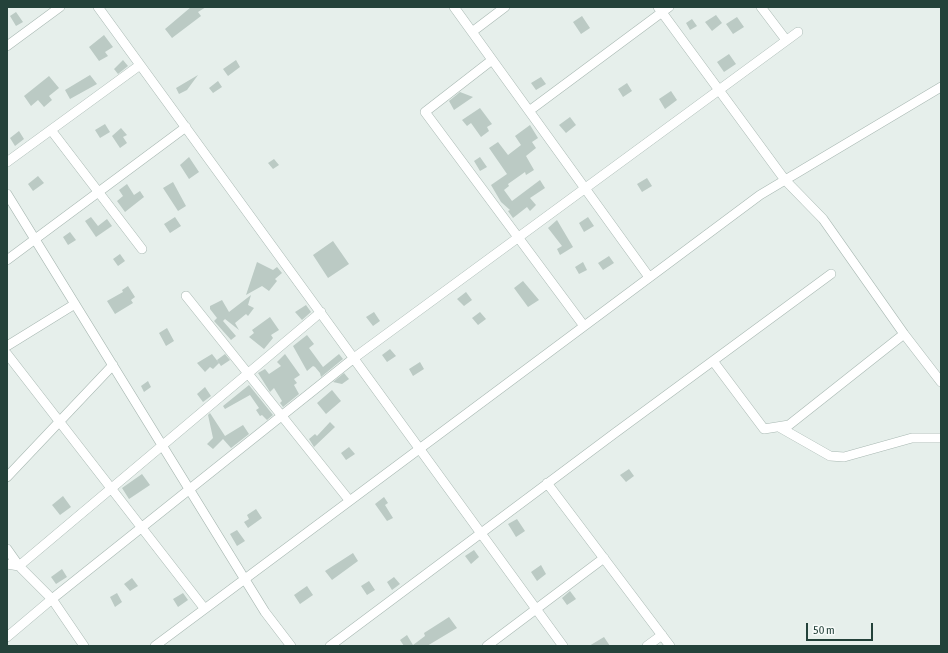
<!DOCTYPE html>
<html>
<head>
<meta charset="utf-8">
<style>
  body { margin:0 }
  #map { position:relative; width:948px; height:653px; overflow:hidden; background:#e6efeb; font-family:"Asap Condensed",sans-serif }
  canvas { display:block }
  .frame { position:absolute; inset:0; border:8px solid #24423a; pointer-events:none }
  .scale { position:absolute; left:806px; top:623px; width:67px; height:18px; box-sizing:border-box; border:2px solid #24423a; border-top:0; padding-left:5px; font-size:12px; line-height:14px; white-space:nowrap; color:#24423a; -webkit-text-stroke:3px #f7fbf9; paint-order:stroke }
</style>
</head>
<body>
<div id="map">
<canvas width="948" height="653"></canvas>
<div class="frame"></div>
<div class="scale">50 m</div>
</div>
<script>
const ctx = document.querySelector('canvas').getContext('2d');
ctx.lineJoin = 'round';
function paint(path, color) {
  ctx.fillStyle = color;
  ctx.fill(path, 'evenodd');
}
function strokePath(path, color, width, dash) {
  ctx.strokeStyle = color;
  ctx.lineWidth = width;
  ctx.lineCap = dash ? 'butt' : 'round';
  ctx.setLineDash(dash || []);
  ctx.stroke(path);
}
paint(new Path2D(`
  M191 7H206L198 12 201 16 172 38 165 29Z
  M16 12 23 22 16 26 10 16Z
  M716 15 722 23 712 31 705 22Z
  M582 16 590 28 581 34 573 22Z
  M737 17 744 27 733 34 726 24Z
  M692 19 697 26 690 30 686 23Z
  M104 35 113 47 105 52 108 56 99 61 89 47Z
  M729 54 736 64 724 72 717 62Z
  M123 60 128 66 118 74 114 69Z
  M236 60 240 67 228 76 223 69Z
  M90 75 97 84 70 99 65 90Z
  M198 75 187 90 179 94 176 88Z
  M49 76 59 88 49 96 52 100 44 107 38 100 31 106 24 96Z
  M541 77 546 84 536 90 531 83Z
  M218 81 222 87 213 93 209 88Z
  M627 83 632 91 623 97 618 89Z
  M671 91 677 100 665 109 659 99Z
  M460 92 473 97 454 110 449 101Z
  M480 108 492 124 487 127 489 131 481 137 471 123 467 126 462 120Z
  M570 117 576 125 566 133 559 125Z
  M105 124 110 132 100 138 95 130Z
  M530 125 538 138 532 142 536 148 526 156 534 170 526 175 525 172 508 184 509 186 504 190 512 201 540 180 545 188 530 198 536 205 530 211 527 207 513 218 508 211 510 210 501 202 491 185 507 174 489 148 498 142 508 155 521 145 515 136Z
  M121 128 127 135 123 137 127 143 120 148 112 136Z
  M19 131 24 139 15 146 10 138Z
  M189 157 199 172 189 179 180 165Z
  M480 157 487 167 480 171 474 161Z
  M274 159 279 165 273 169 268 163Z
  M38 176 44 183 33 191 28 184Z
  M647 178 652 186 642 192 637 184Z
  M173 182 186 206 178 211 163 188Z
  M127 184 134 195 140 191 144 197 125 212 117 201 123 196 119 190Z
  M91 217 98 226 107 219 112 226 96 237 85 221Z
  M175 217 181 226 170 233 164 224Z
  M588 217 594 226 584 232 579 223Z
  M557 220 573 247 560 255 557 249 562 246 548 228Z
  M70 232 76 240 68 245 63 237Z
  M333 241 349 264 328 278 313 255Z
  M120 254 125 261 118 266 113 259Z
  M609 256 614 263 603 270 598 263Z
  M257 262 273 270 277 267 282 273 275 279 277 281 269 291 262 286 246 295Z
  M583 262 587 270 579 274 575 267Z
  M523 281 539 300 528 307 514 288Z
  M128 286 135 297 131 300 133 303 115 314 107 301 123 292 122 290Z
  M466 292 472 300 464 306 457 299Z
  M251 295 248 305 254 308 248 316 246 314 235 323 239 330 225 319 223 321 236 336 231 340 214 321 217 318 210 309V306L222 300 229 312Z
  M306 305 311 312 302 320 295 312Z
  M374 312 380 321 373 326 366 317Z
  M480 312 486 319 478 325 472 318Z
  M270 317 279 330 271 335 273 338 264 349 249 337 254 333 252 330Z
  M167 328 174 341 166 346 159 333Z
  M307 335 314 344 309 348 323 367 339 354 343 359 321 377 320 373 315 367 313 366 307 371 293 346Z
  M390 349 396 356 387 362 382 355Z
  M212 354 219 363 213 369 210 367 205 372 197 363Z
  M225 354 230 360 221 366 217 360Z
  M285 354 300 375 294 379 297 383 294 385 299 394 283 407 280 403 282 401 274 388 270 392 258 373 265 369 269 374 281 366 277 362Z
  M420 362 424 369 413 376 409 369Z
  M344 373 349 379 342 384 333 382Z
  M148 381 151 387 144 392 141 386Z
  M249 385 273 415 267 420 262 415 260 416 256 410 259 408 250 395 225 409 223 406Z
  M205 387 211 396 203 402 197 394Z
  M332 390 341 401 326 414 317 403Z
  M210 413 225 436 243 425 249 434 231 448 223 439 213 449 207 444 213 438 208 415Z
  M330 422 335 427 314 447 309 439 315 434 317 436Z
  M349 447 355 454 346 460 341 453Z
  M629 469 634 476 626 482 620 475Z
  M142 474 150 485 129 499 122 488Z
  M63 496 71 507 60 515 52 505Z
  M384 497 388 503 385 505 393 518 387 521 375 504Z
  M256 509 262 518 248 528 244 522 249 519 247 515Z
  M517 519 525 531 516 537 508 524Z
  M237 530 245 541 237 546 230 534Z
  M474 550 479 557 471 564 465 556Z
  M353 553 358 561 332 580 325 571Z
  M541 565 546 574 537 581 531 572Z
  M62 569 67 577 56 584 51 577Z
  M394 577 400 584 392 590 387 582Z
  M132 578 138 586 130 591 124 584Z
  M369 581 375 590 367 595 361 586Z
  M307 586 313 595 300 604 294 595Z
  M570 591 576 599 567 605 562 598Z
  M117 593 122 602 115 607 110 597Z
  M183 593 188 600 178 607 173 599Z
  M449 617 457 628 427 646H404L400 640 407 635 413 645 425 636 424 633Z
  M604 637 610 646H589Z`), '#bbcac4');
const minor = new Path2D(`
  M98 7 563 646
  M454 7 649 277
  M658 7 785 180 823 219 904 334 941 382
  M761 7 786 40
  M472 32 505 7
  M7 46 60 7
  M492 60 425 112 584 326
  M529 111 669 7
  M51 130 142 249
  M7 162 140 65
  M7 194 265 612 291 646
  M7 260 186 127
  M186 296 349 500
  M7 346 75 304
  M7 354 204 608
  M713 361 764 429 789 425 904 334
  M779 427 830 456 844 457 912 438H941
  M7 477 113 365
  M547 483 670 646
  M7 549 19 566 52 599 84 646
  M7 564 19 566 321 312
  M7 637 52 599 354 358 798 32
  M155 646 760 195 941 87
  M330 646 615 433 831 274
  M487 646 604 558
  M647 646 662 635`);
strokePath(minor, '#a8b8b2', 10);
strokePath(minor, '#fff', 9);
</script>
</body>
</html>
